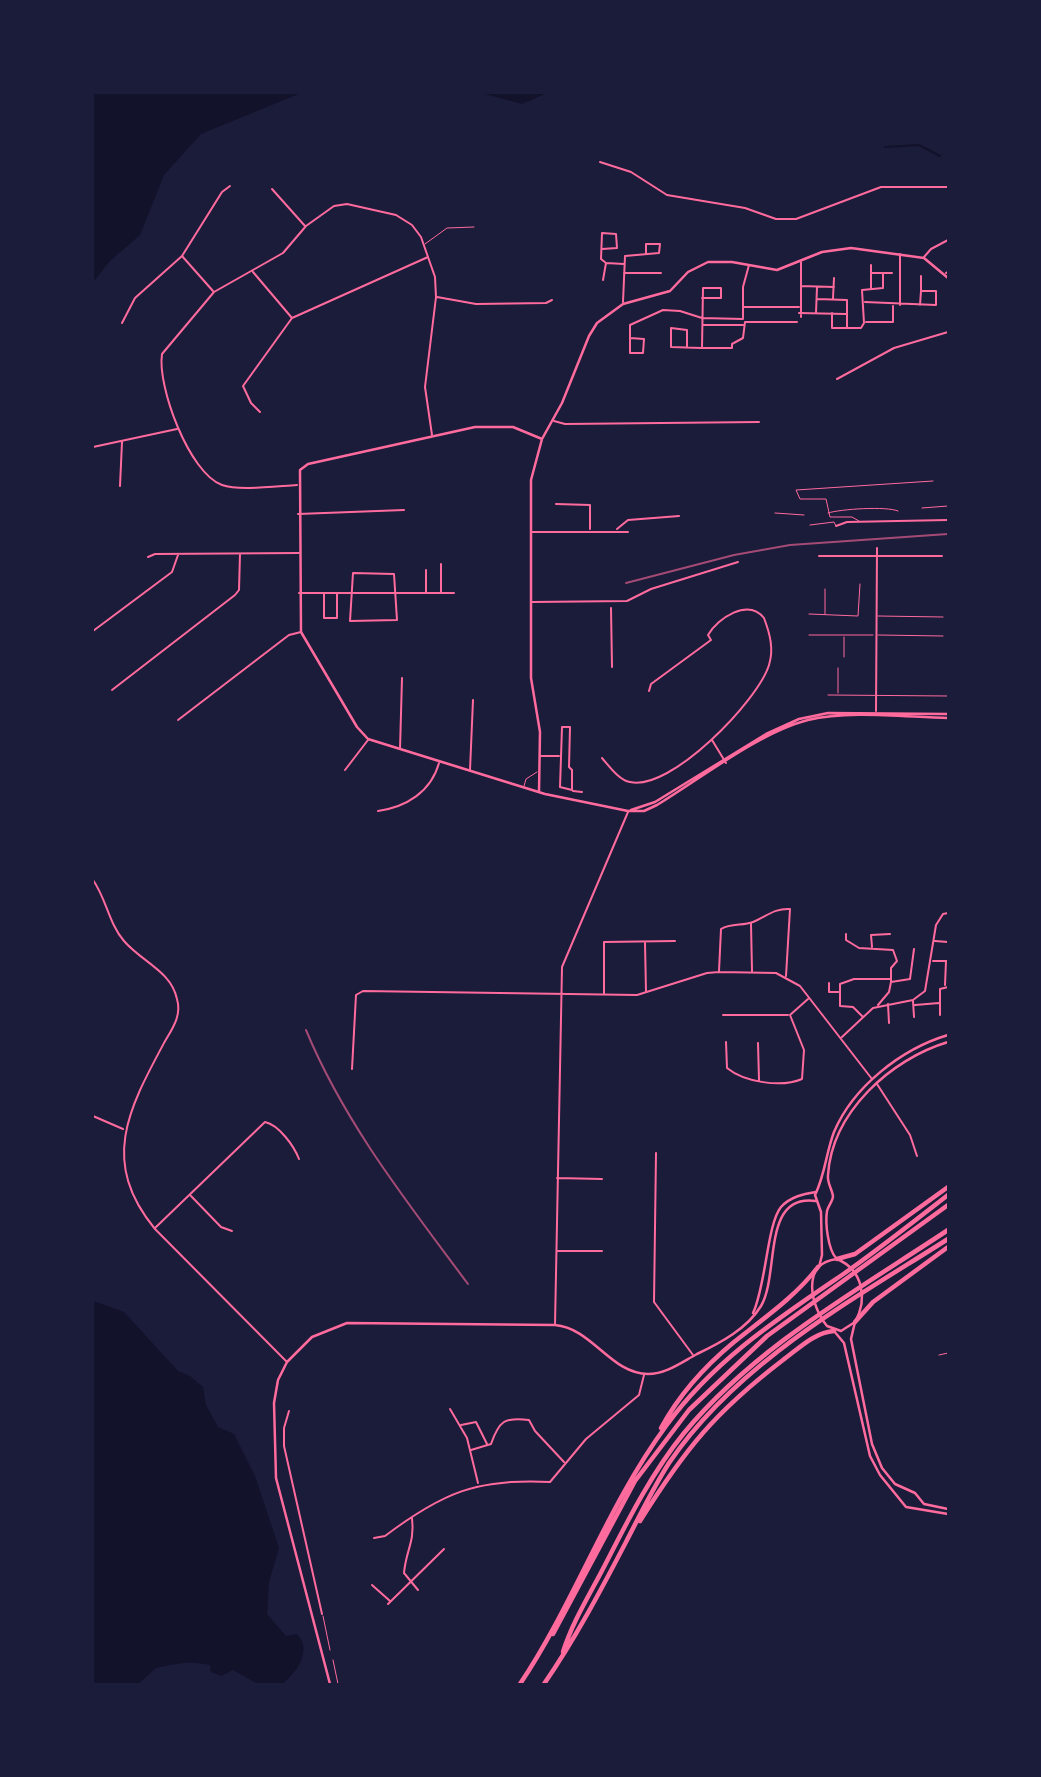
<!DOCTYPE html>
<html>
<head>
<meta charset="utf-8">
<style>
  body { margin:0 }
  #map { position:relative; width:1041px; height:1777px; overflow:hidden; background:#1b1b3a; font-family:"Varela Round",sans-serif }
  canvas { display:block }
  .frame { position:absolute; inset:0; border:94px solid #1b1b3a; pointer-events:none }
</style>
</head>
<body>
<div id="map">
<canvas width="1041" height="1777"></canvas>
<div class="frame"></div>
</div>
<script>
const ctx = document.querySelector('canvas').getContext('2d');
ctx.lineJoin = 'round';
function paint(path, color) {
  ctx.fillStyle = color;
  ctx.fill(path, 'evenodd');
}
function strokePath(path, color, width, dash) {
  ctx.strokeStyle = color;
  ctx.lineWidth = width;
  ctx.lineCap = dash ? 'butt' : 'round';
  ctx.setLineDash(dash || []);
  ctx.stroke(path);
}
paint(new Path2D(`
  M93 93H301L201 134 164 175 140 235 110 261 93 282Z
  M481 93H547L522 104Z
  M93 1301 124 1312 178 1371 190 1376 203 1387 206 1405 218 1427 234 1434 255 1476 279 1548 269 1582 267 1614 286 1636 297 1634C313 1651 296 1672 283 1684H258L233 1670 221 1676 211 1672 210 1665C188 1660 175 1664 156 1668L138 1684H93Z`), '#12122b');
strokePath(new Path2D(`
  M885 147 919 145 940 156`), '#12122b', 2);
strokePath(new Path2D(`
  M425 244 447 228 474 227
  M922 508 948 506
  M775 513 804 515
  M828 513C840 509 887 506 898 511
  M859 521 852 517H830L826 499H800L796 490 933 481
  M810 525 834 522 836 526
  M825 589V614
  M809 614 858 616 860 584
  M878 616 943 617
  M809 635H873
  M878 635 943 636
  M844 657V637
  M838 693V668
  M828 695 948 696
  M524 786 526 779 537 772
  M939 1355 948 1353
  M323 1616 330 1650
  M333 1660 338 1684`), '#ff6b9d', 1);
strokePath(new Path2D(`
  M600 162 631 172 667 195 745 208 776 219H796L881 187H948
  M272 189 305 226
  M602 249 617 248 616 234 602 233 601 259 606 263
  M900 254V305
  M182 256 213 291
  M924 257 931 249 948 240
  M801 262V317
  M871 265V272
  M253 272 292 318
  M624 273H661
  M884 273H892
  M946 273 948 272
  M603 280 606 263 624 264
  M801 286 834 287
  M921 290V276
  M437 297 476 304 546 303 552 300
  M702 298H721V288H703L702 348H732V344L743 338 745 322H797
  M833 298 834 278
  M817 299 847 300V327
  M623 302 625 256 659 253 660 244H646V254
  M865 302 936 305V291H921L920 305
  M744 307H799
  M799 313 846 314
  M816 313 817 287
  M832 313V328H861L864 323 862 290 883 288V273H871V288
  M743 318V287L749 265
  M866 322H893V306
  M122 323 135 298 182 256 222 192 230 186
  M703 325H743
  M630 338 644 339 643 353H630V325L663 310 680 311 702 318 743 319
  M687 347V330L671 328V347L701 348
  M837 379 894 348 948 332
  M260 412 251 403 243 386 292 318 428 257
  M554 421 565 424 759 422
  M93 447 177 429
  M297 485C278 486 239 491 222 485 189 473 157 386 162 354L214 292 283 253 306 226 334 206 347 204 396 215 412 225 421 237 435 277 436 297 425 387 432 435
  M120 486 122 442
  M556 504 590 505V529
  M298 514 404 510
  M836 526 847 522 948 520
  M617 529 628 520 679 516
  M531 532H628
  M819 556H942
  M148 557 155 554 299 553
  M441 564V592
  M426 570V593
  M353 573 394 574 397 620 350 621Z
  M299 593H454
  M324 594V618H337V594
  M532 602 627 601 651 589 738 562
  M611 608 612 667
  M93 631 172 572 178 555
  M112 690 235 595 239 590 240 554
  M876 711 877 548
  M178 720 289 635 301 632
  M562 727H570L569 767 572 770V790L560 787Z
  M712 740 726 763
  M400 749 402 678
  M540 756H559
  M602 758C609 766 619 780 630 782 670 792 758 701 769 665 774 649 770 634 764 618 748 598 718 618 708 635L711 640 651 684 649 691
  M345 770 368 740
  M470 770 473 700
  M573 791 582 792
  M378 811C406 807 431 792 439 763
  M93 880C106 898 109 924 124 941 142 962 171 971 177 999 182 1016 172 1029 164 1043 128 1110 100 1162 155 1229L286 1361
  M751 924 752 971
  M846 934V940L859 948 893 950 897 961 891 968V982
  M935 941 948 942
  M645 943 646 992
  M872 947 871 935 890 934
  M933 961H948
  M719 971 721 929C731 923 743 926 753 922 766 917 774 908 790 909L786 976
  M829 983V992H839
  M945 985 946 961
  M604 994V942L675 941
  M913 1001 914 1017
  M888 1004 889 1023
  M878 1005 889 992 891 982 910 979 914 949
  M915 1005 939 1003
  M723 1015H788
  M940 1015V989L948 987
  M863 1017 853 1007 840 1006V984L854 979H891
  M842 1037 873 1008 913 1000 925 991 936 925 943 914 948 913
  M726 1042 727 1068C744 1082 781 1088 802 1079L804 1050 790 1015 808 999
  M758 1043 759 1080
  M352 1069 356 995 363 991 637 995 707 973 719 972 776 973 800 986 872 1079
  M877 1084 910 1135 917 1156
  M93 1116 123 1129
  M656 1153 654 1302 693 1355
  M557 1178 602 1179
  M191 1196 221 1227 232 1231
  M155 1228 265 1122C279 1125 294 1146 299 1159
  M557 1251H602
  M555 1325 562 967 628 812
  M450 1409 467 1438 478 1483
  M289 1411 284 1428V1446L322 1614
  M461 1425 476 1422 487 1444
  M471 1450 491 1444C499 1421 504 1417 529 1420L535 1431 564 1462
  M412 1518C415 1542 406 1550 404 1573L418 1590
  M374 1538 385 1536C442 1493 477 1478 550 1482L586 1439 639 1395 644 1375
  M372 1585 390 1601
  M388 1604 444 1549`), '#ff6b9d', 2);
strokePath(new Path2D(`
  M542 439 513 427H475L308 464 300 470 301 632 357 727 368 739 545 794 628 811H644L657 805C700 779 760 732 808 720 849 710 905 717 948 718
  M539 792 540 732 531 678V480L542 439 562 403 589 336 597 323 623 304 670 291 688 272 708 262H732L777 270 822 252 851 248 924 258 948 278
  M631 810 655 802 766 734 799 719 828 713 948 714
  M753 1313C766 1286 767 1224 781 1207 790 1197 803 1194 816 1192
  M855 1322 851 1339 872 1444 882 1468 895 1484 915 1493 924 1504 948 1509
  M834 1331 844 1343 870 1456 880 1475 906 1507 948 1514
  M330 1684 276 1478 274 1403 278 1380 287 1362 312 1337 347 1323 555 1325C592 1328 611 1374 648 1374 666 1374 682 1362 697 1354 720 1343 747 1329 761 1306 780 1274 761 1193 816 1201`), '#ff6b9d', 2.5);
strokePath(new Path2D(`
  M836 1258C828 1249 825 1223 827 1211 828 1206 833 1201 833 1196 832 1189 827 1183 828 1175 832 1112 891 1059 948 1042
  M837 1259C863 1270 868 1299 855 1322L841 1331 827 1326C811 1307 800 1263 837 1259Z
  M819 1267 822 1255 821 1212 815 1195C825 1175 826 1153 834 1132 853 1087 901 1049 948 1035`), '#ff6b9d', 2.5);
strokePath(new Path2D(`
  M837 1259 855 1254 948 1187
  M855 1322 873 1302 948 1247
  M661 1428C679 1395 705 1366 734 1342 764 1318 795 1297 818 1267
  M640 1521C685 1449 715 1412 783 1360 798 1349 815 1332 834 1331
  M553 1634 635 1481 689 1410 767 1336 948 1205
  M563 1652C573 1620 592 1591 607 1561 629 1518 653 1471 684 1433 755 1347 856 1291 948 1230
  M520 1684C575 1602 607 1506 666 1426 713 1361 777 1319 842 1275 878 1250 913 1222 948 1195
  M544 1684C575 1639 601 1590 626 1542 640 1515 653 1488 669 1463 737 1363 849 1302 948 1239`), '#ff6b9d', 4.5);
strokePath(new Path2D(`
  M626 583 734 555 790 545 948 534
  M306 1030C345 1124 408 1203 468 1284`), '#a44b75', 2);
</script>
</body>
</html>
